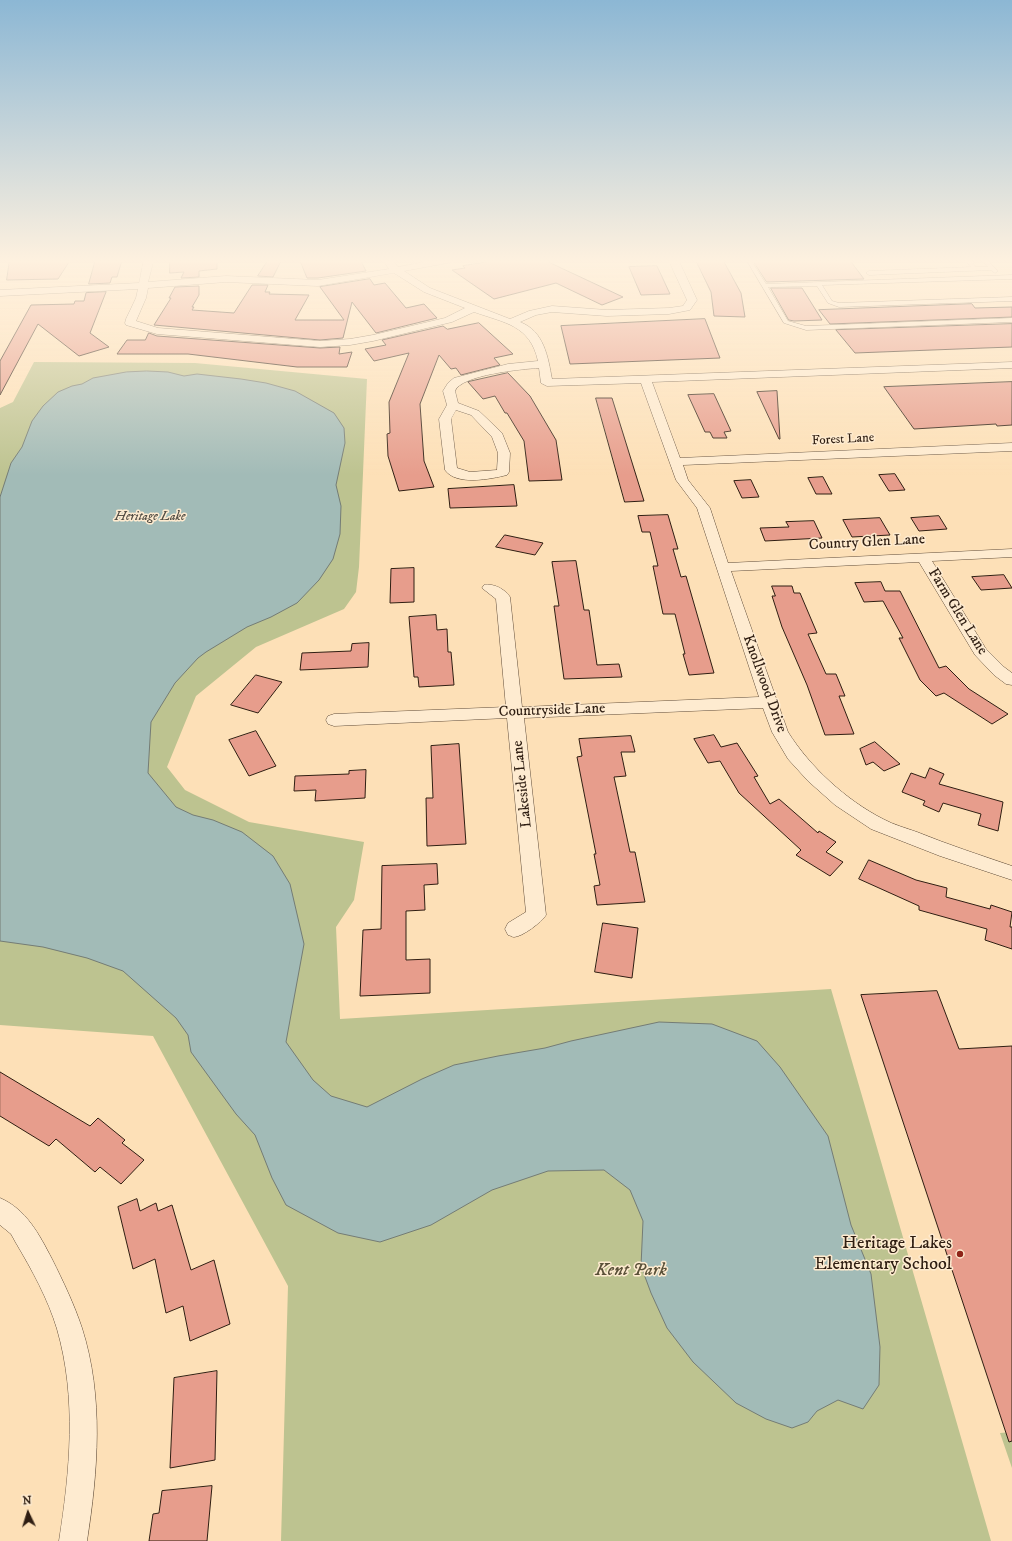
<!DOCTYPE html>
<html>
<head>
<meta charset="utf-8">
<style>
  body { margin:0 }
  #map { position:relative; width:1012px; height:1541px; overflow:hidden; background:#fde0b7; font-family:"IM FELL DW Pica",serif }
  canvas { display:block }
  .north { position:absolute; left:8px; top:1493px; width:40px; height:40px; -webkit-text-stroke:3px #feebd0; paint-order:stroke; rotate:356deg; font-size:11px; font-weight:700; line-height:16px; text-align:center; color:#2f1e12 }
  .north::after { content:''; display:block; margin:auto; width:14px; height:18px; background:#2f1e12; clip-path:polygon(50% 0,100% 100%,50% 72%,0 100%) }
</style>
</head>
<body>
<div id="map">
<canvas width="1012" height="1541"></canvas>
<div class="north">N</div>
</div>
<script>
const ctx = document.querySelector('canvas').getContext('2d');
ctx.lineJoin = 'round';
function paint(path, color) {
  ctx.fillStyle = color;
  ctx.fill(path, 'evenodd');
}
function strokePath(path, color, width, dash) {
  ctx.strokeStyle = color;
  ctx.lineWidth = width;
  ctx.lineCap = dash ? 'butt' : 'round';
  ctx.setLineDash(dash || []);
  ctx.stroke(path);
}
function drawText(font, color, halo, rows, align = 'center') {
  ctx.font = font + ' "IM FELL DW Pica",serif';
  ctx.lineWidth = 3;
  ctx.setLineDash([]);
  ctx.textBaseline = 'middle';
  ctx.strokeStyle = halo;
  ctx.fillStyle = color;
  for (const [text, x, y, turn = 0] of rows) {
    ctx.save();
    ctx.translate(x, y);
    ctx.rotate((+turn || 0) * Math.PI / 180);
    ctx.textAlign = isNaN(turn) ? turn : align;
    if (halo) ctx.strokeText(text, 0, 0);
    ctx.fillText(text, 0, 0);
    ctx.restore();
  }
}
paint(new Path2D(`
  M34 362 195 363 367 379 359 567 356 592 344 609 256 647 196 696 167 767 185 790 249 822 364 842 354 900 336 927 340 1019 831 989 991 1541H281L288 1286 153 1036 0 1025V408L13 402Z
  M1012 1432V1468L1000 1433Z`), '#bdc390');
const water = new Path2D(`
  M147 371 168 372 184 376 197 374 241 379 266 383 295 391 334 413 344 428 345 443 336 485 341 506 340 534 333 559 319 580 297 603 271 617 247 627 206 652 198 658 175 683 151 722 148 773 176 807 193 815 213 820 242 832 273 856 290 884 304 944 286 1042 313 1080 331 1096 367 1107 422 1079 454 1065 498 1056 545 1048 571 1041 659 1022 712 1024 757 1041 780 1067 828 1136 851 1225 871 1274 880 1347 879 1385 863 1409 838 1400 817 1411 808 1422 792 1428 766 1419 736 1403 693 1362 667 1328 651 1293 641 1266 643 1221 630 1190 604 1170 548 1171 492 1190 431 1225 380 1242 338 1233 286 1205 272 1178 255 1135 236 1114 191 1052 188 1035 176 1018 123 971 87 958 43 947 0 941V497L11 463 22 447 32 421 43 406 58 392 72 386 82 384 93 378 126 372Z`);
paint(water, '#a2bbb7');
strokePath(water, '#747c75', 1);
const building = new Path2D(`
  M10 259H71L58 279 7 280Z
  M96 259 122 260 117 277H112L110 283 89 284Z
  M170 259H217V269L199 271V277L181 278 184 272 170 273Z
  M269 259H282L273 277 258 276Z
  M320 259H360L366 271 318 278H307L300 261Z
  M505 259H542L623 297 602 305 556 283 494 299 452 270 465 268 463 266Z
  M752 259H849L864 279 767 282Z
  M723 260 741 293 745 317 714 316 711 292 696 261Z
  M657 266 670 294 641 295 629 267Z
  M370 279 374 285 385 283 406 308 424 304 437 318 376 333 352 302 343 338 320 340 154 325 171 298H169L175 287 199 286V295L192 307H194L192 310 234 313 252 285H268L265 292H270L269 294 309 295 295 320H344L320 287Z
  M771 288H802L822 320 794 321 789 320Z
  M106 292 90 333 109 347 79 356 38 324 0 395V361L31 305 74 304 75 301H84L86 293Z
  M972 304 975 308 1012 307V317L830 324 819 310Z
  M705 319 720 358 570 364 561 326Z
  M479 323 513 354 494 358 500 365 461 375 456 368 451 369 439 355 420 404 424 461 434 487 399 491 388 456 387 434 390 433 389 402 409 353 374 361 365 349 386 345 382 340 443 326 447 329Z
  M1012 324V347L984 348 855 353 836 330Z
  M149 333 157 336 320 348 340 347 339 354 352 352 347 367H297L188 354H117L127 340H145Z
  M508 373 530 396 556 440 562 480 529 481 524 441 507 413H505L495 396 483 399 468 382Z
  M1012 382V425L997 426 996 424 914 429 884 387Z
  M777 391 780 439H779L757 392Z
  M714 394 731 431 724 432 727 438H713L710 432H705L688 395Z
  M596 398H612L644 501 625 502Z
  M895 474 905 490 889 491 879 475Z
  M823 477 832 494H816L808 478Z
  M751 480 759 497 742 498 734 481Z
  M514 485 517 506 450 508 448 489Z
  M668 515 678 549H673L681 577 686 576 714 673 689 675 683 654H685L675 614H663L653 566H658L650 532H642L638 516Z
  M939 516 947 529 919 531 911 518Z
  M880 518 890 535 852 537 843 520Z
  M814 521 822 538 765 541 760 528 789 527 786 522Z
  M505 535 543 543 535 555 496 547Z
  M576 561 584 610H589L597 665 619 664 622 677 564 679 554 606H559L552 562Z
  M414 568V602L390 603 391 569Z
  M1004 575 1012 588 981 590 972 577Z
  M881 582 885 591H900L939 668 946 666 969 689 1008 714 992 724 944 693 936 696 920 680 899 638H903L883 601 864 602 855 583Z
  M772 586H792L794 593H800L817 633 808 634 826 674H836L845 696H839L854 734 825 735 807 685 782 627 772 596H775Z
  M436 615 437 630 447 629 448 652H451L454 685 419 687 418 677H414L409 617Z
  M369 643 368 667 300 670 302 653 351 651 352 644Z
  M256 675 282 682 258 713 231 705Z
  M256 731 276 766 249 776 229 740Z
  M714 735 721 747 737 743 758 776 754 777 770 804 779 799 818 833 819 831 836 842 826 852 843 862 830 876 796 855 801 850 739 793 720 761 708 763 694 739Z
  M631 736 635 752H621L626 776 614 777 630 852H635L645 902 597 905 594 886 600 885 594 854H596L577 757 582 756 579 739Z
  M875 742 900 764 884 771 873 762 866 765 860 749Z
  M459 744 466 844 427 846 426 798H433L431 746Z
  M930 768 944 774 939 784 1003 802 998 831 978 825 981 814 943 803 939 812 923 805 925 801 902 792 911 773 925 778Z
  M366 770 365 798 315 801 316 790 294 791 295 776 349 774V771Z
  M869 860 916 880 947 888 946 897 990 909 991 905 1012 912 1010 927H1012V949L985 940 987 929 919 910V906L859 879Z
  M437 864 438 884 424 885 425 910 406 911V960L430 959V993L360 996 363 930 381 929 382 866Z
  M603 923 638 928 632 978 595 972Z
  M937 991 959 1049 1012 1046V1441L1009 1442 861 995Z
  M0 1072 90 1126 98 1118 125 1140 122 1143 144 1160 121 1184 100 1167 95 1172 56 1139 49 1146 0 1116Z
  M137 1199 140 1211 156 1203 158 1211 172 1205 191 1270 214 1260 230 1324 190 1341 183 1306 166 1313 155 1259 133 1269 118 1207Z
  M217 1371 215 1460 170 1468 174 1378Z
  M212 1486 207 1541H149L153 1514 159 1513 162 1491Z`);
paint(building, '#e79d8c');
strokePath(building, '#2f1e12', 1);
const lane = new Path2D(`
  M746 259H750L766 284 1012 275V279L822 285 832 301 839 303 1012 297V301L839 307 828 303 817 286 768 287 788 321 806 326 1012 318V322L806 330 784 323Z
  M881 259H930L928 260 859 262 857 261 859 260Z
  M964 259H969L976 267H988L981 259H986L998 271 995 273 991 270 869 275 866 273 869 271 971 267Z`);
const street = new Path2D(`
  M144 259H154L148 282 226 276 318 280 389 269 382 259H392L398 267 439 259H458L453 262 404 271 430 288 510 319 529 311 552 306 607 310 669 308 683 306 687 300 668 259H678L697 300 690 310 669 314 607 316 552 312 536 315 520 322C544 331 548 357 552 379L1012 362V368L652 382 680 458 1012 443V451L683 465 688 480 710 508 728 563 1012 549V557L932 561 986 649 1004 667 1012 673V685L1006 684 994 675 975 655 919 562 731 571 788 732C810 767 846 800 883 819 894 825 906 828 917 832 949 845 980 855 1012 866V880L940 856 871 829 835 805 808 781 788 759 772 732 763 708 524 718 546 915C542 922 522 937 514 937 512 937 510 935 508 935L505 929 508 923 526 912 507 718 334 726 328 724 326 720 328 716 334 714 506 707 496 599 482 588 484 585C493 583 505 589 510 597L522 707 759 697 697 508 676 480 641 383 547 386 541 383 539 368C522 369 461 375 455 391L458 403 479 411 502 433 510 453 509 472 507 475C491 479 456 486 445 470L439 419 447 405 443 391 448 383 454 378 508 364 538 361C530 325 505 323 474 312L452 322 373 341 350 345 320 347 157 334 126 325 125 323 126 319 136 298 138 289 0 296V290L139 283ZM394 273 424 292 465 308 445 318 373 335 350 339 320 341 158 328 136 321 146 298 148 288 226 282 318 286ZM456 410 471 415 492 437 498 453 497 470 470 472 457 468 451 419Z
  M0 1198C26 1209 39 1234 52 1259 63 1281 74 1304 82 1328 104 1397 98 1471 87 1541H59C70 1471 77 1398 57 1329 48 1299 32 1270 16 1243L11 1234 0 1225Z`);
strokePath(lane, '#624e3b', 1);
strokePath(street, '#624e3b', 1);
paint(lane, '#feebd0');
paint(street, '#feebd0');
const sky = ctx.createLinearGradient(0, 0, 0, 475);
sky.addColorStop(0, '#8cb7d4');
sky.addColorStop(0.55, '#fef1df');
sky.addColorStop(1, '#fef1df00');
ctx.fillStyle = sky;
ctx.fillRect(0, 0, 1012, 475);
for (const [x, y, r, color] of [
  [960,1254,4,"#8f2418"]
]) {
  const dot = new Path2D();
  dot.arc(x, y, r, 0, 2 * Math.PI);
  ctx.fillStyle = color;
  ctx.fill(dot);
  strokePath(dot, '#feebd0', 1.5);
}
drawText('13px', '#2f1e12', '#feebd0', [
  ["Forest Lane",843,440,-3]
]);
drawText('italic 13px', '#524d44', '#feebd0', [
  ["Heritage Lake",150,517]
]);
drawText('15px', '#2f1e12', '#feebd0', [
  ["Country Glen Lane",867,543,-3],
  ["Farm Glen Lane",957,612,58],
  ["Knollwood Drive",764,684,70],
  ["Countryside Lane",552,711,-2],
  ["Lakeside Lane",523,784,-96]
]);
drawText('18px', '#2f1e12', '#feebd0', [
  ["Heritage Lakes",952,1244],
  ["Elementary School",952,1265]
], 'right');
drawText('italic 18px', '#5a5038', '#feebd0', [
  ["Kent Park",631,1271]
]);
</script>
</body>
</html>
